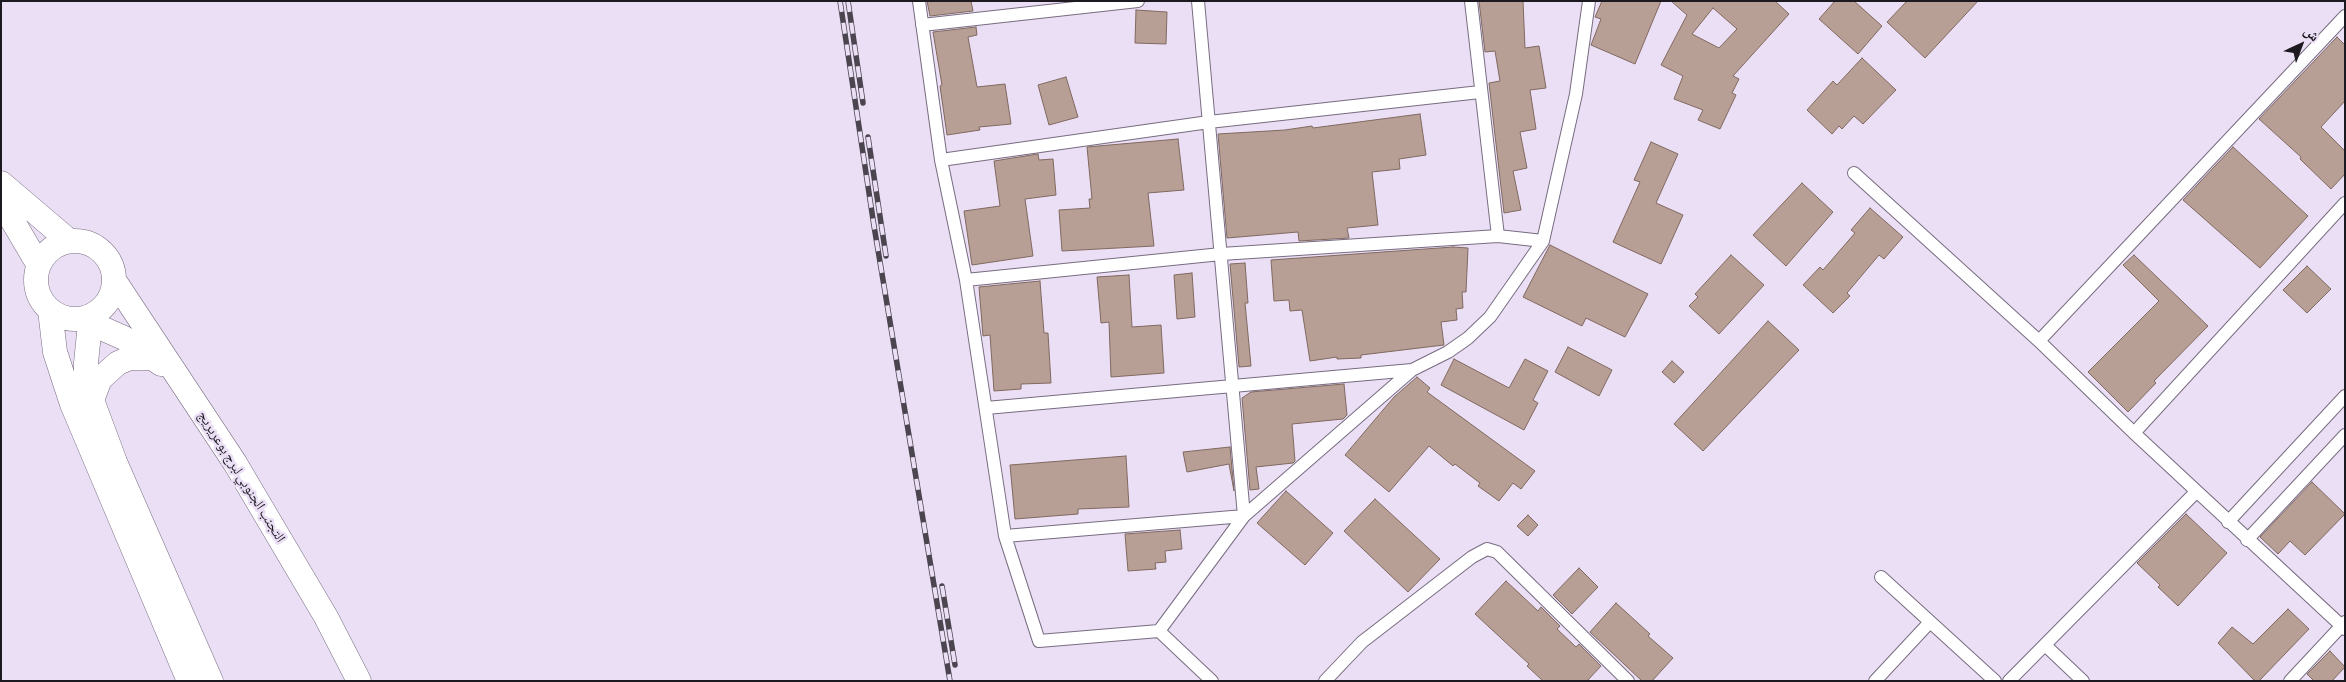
<!DOCTYPE html>
<meta charset="utf-8">
<style>
body{margin:0}
#map{position:relative;width:2346px;height:682px;overflow:hidden;background:#ebdff5;font-family:"Sofia Sans Condensed","Noto Naskh Arabic",sans-serif}
canvas{display:block}
.frame{position:absolute;inset:0;border:2px solid #1d1921;pointer-events:none}
.north{position:absolute;left:2276px;top:20px;width:50px;height:50px;-webkit-text-stroke:4px #ebdff5;paint-order:stroke;rotate:43deg;font-size:14px;font-weight:700;line-height:20px;text-align:center;color:#1d1921}
.north::after{content:'';display:block;margin:auto;width:18px;height:22px;background:#1d1921;clip-path:polygon(50% 0,100% 100%,50% 72%,0 100%)}
</style>
<div id="map">
<canvas width="2346" height="682"></canvas>
<div class="frame"></div>
<div class="north">ش</div>
</div>
<script>
const ctx = document.querySelector('canvas').getContext('2d');
ctx.lineJoin = 'round';
function paint(path, color) {
  ctx.fillStyle = color;
  ctx.fill(path, 'evenodd');
}
function shape(rows) {
  const path = new Path2D();
  for (const r of rows) {
    if (r.length === 3) {
      path.moveTo(r[0] + r[2], r[1]);
      path.arc(r[0], r[1], r[2], 0, 2 * Math.PI);
      continue;
    }
    path.moveTo(r[0], r[1]);
    for (let i = 2; i < r.length; i += 2) path.lineTo(r[i], r[i + 1]);
  }
  return path;
}
function trace(path, color, width, dash) {
  ctx.strokeStyle = color;
  ctx.lineWidth = width;
  ctx.lineCap = dash ? 'butt' : 'round';
  ctx.setLineDash(dash || []);
  ctx.stroke(path);
}
function label(font, color, halo, rows, align = 'center') {
  ctx.font = font + ' "Sofia Sans Condensed","Noto Naskh Arabic",sans-serif';
  ctx.lineWidth = 5;
  ctx.setLineDash([]);
  ctx.textBaseline = 'middle';
  ctx.strokeStyle = halo;
  ctx.fillStyle = color;
  for (const [text, x, y, turn = 0] of rows) {
    ctx.save();
    ctx.translate(x, y);
    ctx.rotate((+turn || 0) * Math.PI / 180);
    ctx.textAlign = isNaN(turn) ? turn : align;
    if (halo) ctx.strokeText(text, 0, 0);
    ctx.fillText(text, 0, 0);
    ctx.restore();
  }
}
const building = shape([
 [927,1,971,1,973,11,930,16,927,1],
 [1479,1,1523,1,1525,48,1539,46,1546,88,1530,90,1536,129,1520,132,1527,168,1513,171,1521,210,1504,213,1489,83,1500,81,1495,51,1485,52,1479,1],
 [1602,1,1661,1,1635,64,1591,45,1601,19,1595,17,1602,1],
 [1671,1,1775,1,1789,14,1733,76,1739,79,1732,93,1736,95,1720,129,1698,120,1703,110,1674,99,1683,76,1661,65,1687,15,1671,1],
 [1713,8,1737,29,1719,48,1692,34,1713,8],
 [1835,1,1854,1,1882,26,1858,54,1819,19,1835,1],
 [1907,1,1978,1,1925,58,1887,22,1907,1],
 [1136,10,1167,12,1166,44,1135,43,1136,10],
 [976,27,977,35,968,37,977,87,1005,84,1011,124,979,127,980,130,947,135,940,86,942,85,933,32,976,27],
 [2337,37,2345,45,2345,101,2321,127,2345,151,2345,174,2331,189,2300,159,2301,157,2259,119,2337,37],
 [1862,58,1896,90,1863,124,1854,116,1842,129,1839,126,1832,134,1807,110,1833,81,1837,85,1862,58],
 [1066,77,1078,117,1049,125,1038,85,1066,77],
 [1420,114,1426,155,1399,159,1400,169,1372,172,1378,225,1347,228,1349,238,1299,241,1298,232,1227,238,1218,134,1285,130,1312,126,1313,128,1420,114],
 [1178,139,1184,190,1148,193,1154,246,1062,251,1059,210,1090,208,1089,199,1092,199,1087,147,1178,139],
 [1651,142,1678,154,1656,203,1683,215,1661,264,1613,242,1640,182,1634,180,1651,142],
 [2233,147,2308,216,2260,268,2183,200,2233,147],
 [1038,154,1039,160,1053,159,1056,195,1025,199,1033,256,972,265,964,211,1000,206,994,161,1038,154],
 [1802,183,1833,212,1786,266,1753,235,1802,183],
 [1870,208,1903,237,1884,259,1879,255,1847,293,1850,296,1833,313,1803,285,1820,267,1823,270,1855,233,1851,230,1870,208],
 [1550,245,1648,294,1625,337,1586,318,1582,326,1523,297,1550,245],
 [1453,247,1468,248,1466,292,1462,292,1463,308,1456,309,1457,320,1441,322,1444,345,1361,355,1361,358,1337,359,1337,357,1310,361,1302,310,1290,311,1289,300,1274,301,1271,260,1453,247],
 [1731,255,1764,285,1719,334,1689,306,1698,297,1695,294,1731,255],
 [2134,255,2208,326,2154,381,2156,383,2128,412,2088,372,2159,301,2123,265,2134,255],
 [1245,263,1248,303,1245,303,1251,366,1239,367,1230,264,1245,263],
 [2307,266,2331,289,2307,313,2283,290,2307,266],
 [1192,273,1195,317,1177,319,1174,275,1192,273],
 [1129,275,1132,327,1161,325,1164,373,1111,377,1109,322,1101,323,1097,277,1129,275],
 [1040,281,1044,333,1048,333,1051,383,1021,384,1021,389,994,391,990,335,983,336,979,287,1040,281],
 [1768,321,1799,350,1703,451,1674,424,1768,321],
 [1568,347,1612,370,1599,396,1555,372,1568,347],
 [1454,359,1509,388,1525,359,1548,371,1533,400,1538,403,1524,430,1441,385,1454,359],
 [1672,361,1684,372,1674,383,1662,372,1672,361],
 [1417,377,1430,388,1427,392,1535,471,1521,489,1513,483,1499,501,1478,486,1480,483,1455,464,1453,466,1429,446,1389,492,1345,455,1394,397,1417,377],
 [1344,384,1347,415,1343,419,1292,424,1295,461,1293,463,1256,467,1259,489,1250,490,1242,398,1251,392,1344,384],
 [1230,447,1234,491,1229,464,1187,472,1183,452,1230,447],
 [1126,456,1129,507,1078,509,1078,514,1015,519,1010,465,1126,456],
 [2312,482,2345,514,2305,555,2290,541,2278,554,2260,537,2312,482],
 [1286,491,1333,533,1305,565,1257,523,1286,491],
 [1375,499,1440,559,1408,592,1344,531,1375,499],
 [2186,514,2227,553,2178,606,2158,587,2160,585,2137,563,2186,514],
 [1528,515,1538,525,1528,536,1517,526,1528,515],
 [1180,530,1182,549,1165,551,1166,562,1155,563,1156,569,1128,571,1125,534,1180,530],
 [1579,568,1598,587,1572,614,1553,595,1579,568],
 [1506,581,1538,611,1541,607,1560,626,1557,629,1576,647,1579,644,1601,666,1587,681,1543,681,1527,666,1529,664,1475,614,1506,581],
 [1616,603,1650,634,1648,636,1673,658,1652,681,1642,681,1590,632,1616,603],
 [2288,609,2309,629,2259,681,2255,681,2218,643,2232,627,2253,644,2288,609],
 [2330,651,2345,667,2332,681,2314,681,2307,674,2330,651]
]);
paint(building, '#b89f96');
trace(building, '#806860', 1);
const street = shape([
 [919,1,941,160,966,280,1005,536,1039,641,1159,631,1244,516,1412,370,1448,352,1468,338,1490,317,1543,241,1576,94,1589,1],
 [1471,1,1498,236],
 [922,25,1138,1],
 [941,160,1209,122,1480,92],
 [1854,173,2039,341,2134,433,2345,629],
 [966,280,1221,254,1498,236,1543,241],
 [2039,341,2345,16],
 [986,408,1412,370],
 [2134,433,2345,203],
 [2228,522,2345,396],
 [1005,536,1244,516,1198,1],
 [2247,540,2345,435],
 [1881,577,1995,681],
 [1159,631,1212,681],
 [2045,645,2083,681],
 [1325,681,1362,642,1472,557,1487,549,1497,552,1628,681],
 [1875,681,1930,622],
 [2009,681,2196,492],
 [2290,681,2345,622]
]);
const highway = shape([
 [1,183,68,240],
 [1,201,38,264],
 [75,280,39],
 [114,280,235,463,326,617,359,681],
 [50,310,55,352,72,404,189,681],
 [95,314,89,333,86,363,86,374,92,400,115,462,211,681],
 [81,319,124,338,161,364],
 [92,400,100,379,118,363,130,358,154,358]
]);
trace(street, '#776c80', 14);
trace(highway, '#776c80', 25);
trace(street, '#fff', 12);
trace(highway, '#fff', 24);
const rail = shape([
 [840,1,874,226,950,681],
 [848,1,863,103],
 [868,137,886,256],
 [942,586,955,665]
]);
trace(rail, '#4b4550', 5.5);
trace(rail, '#ebdff5', 4, [11]);
label('14px', '#1d1921', '#ebdff5', [
 ["التجنب الجنوبي لبرج بوعريريج",241,477,58]
]);
</script>
